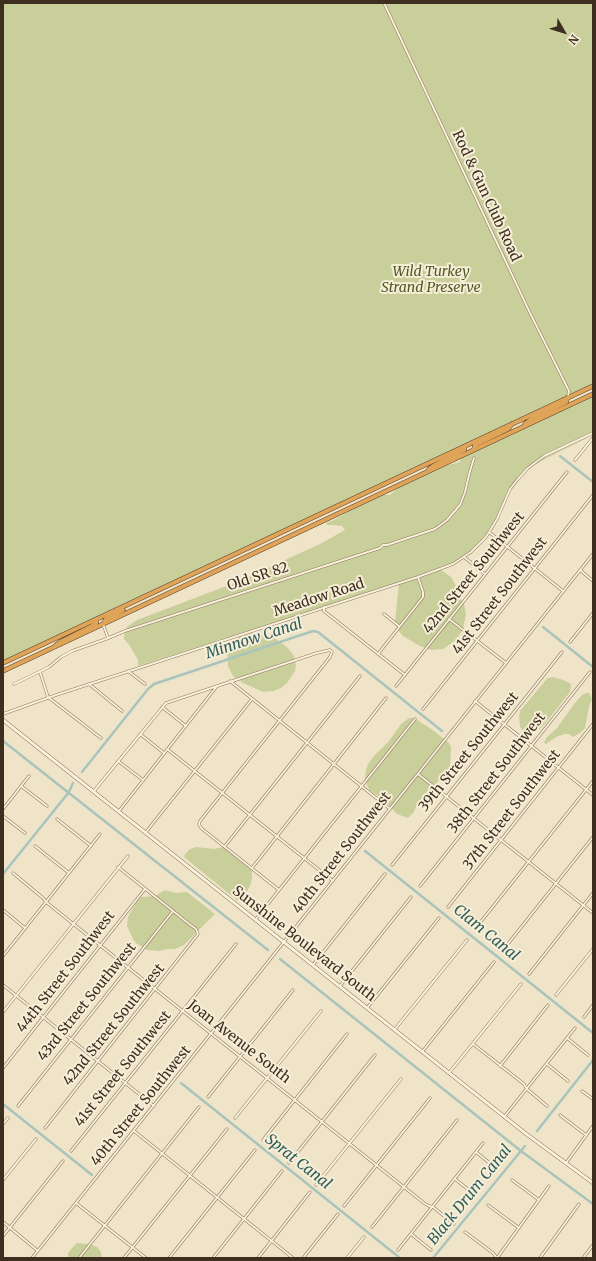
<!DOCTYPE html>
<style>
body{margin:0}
#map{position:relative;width:596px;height:1261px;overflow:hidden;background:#f0e4c8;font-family:Merriweather,serif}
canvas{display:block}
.frame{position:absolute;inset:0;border:4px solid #3d2e20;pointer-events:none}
.north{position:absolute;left:544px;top:12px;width:40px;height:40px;-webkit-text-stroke:3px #f7eed8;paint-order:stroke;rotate:129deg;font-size:11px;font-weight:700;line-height:16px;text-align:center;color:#3d2e20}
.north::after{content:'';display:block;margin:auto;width:14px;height:18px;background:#3d2e20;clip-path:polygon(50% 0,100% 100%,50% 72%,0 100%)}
</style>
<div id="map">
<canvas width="596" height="1261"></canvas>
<div class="frame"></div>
<div class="north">N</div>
</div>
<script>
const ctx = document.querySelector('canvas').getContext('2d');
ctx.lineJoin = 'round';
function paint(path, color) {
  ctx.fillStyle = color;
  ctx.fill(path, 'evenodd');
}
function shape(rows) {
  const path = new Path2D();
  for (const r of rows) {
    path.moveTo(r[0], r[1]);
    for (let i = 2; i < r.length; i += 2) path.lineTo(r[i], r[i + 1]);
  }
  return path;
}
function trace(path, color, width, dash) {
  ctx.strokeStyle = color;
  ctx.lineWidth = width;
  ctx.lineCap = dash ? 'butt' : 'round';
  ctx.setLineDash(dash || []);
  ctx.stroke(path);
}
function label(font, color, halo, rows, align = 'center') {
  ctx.font = font + ' Merriweather,serif';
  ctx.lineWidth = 4;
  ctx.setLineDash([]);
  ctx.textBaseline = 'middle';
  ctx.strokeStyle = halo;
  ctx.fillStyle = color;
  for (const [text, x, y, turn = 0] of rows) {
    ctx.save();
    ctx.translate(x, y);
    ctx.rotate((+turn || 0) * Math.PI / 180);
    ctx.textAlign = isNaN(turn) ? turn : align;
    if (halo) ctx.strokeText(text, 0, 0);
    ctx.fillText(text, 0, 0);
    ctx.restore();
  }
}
paint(shape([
 [3,3,593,3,593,384,3,662],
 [593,395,593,435,543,460,526,470,512,487,501,509,493,529,481,544,472,553,441,570,451,577,456,586,458,594,464,604,466,614,463,629,456,640,443,649,431,650,420,646,403,636,398,630,395,622,399,583,138,666,138,660,130,646,124,639,124,637,125,630,128,626,137,620,237,582,320,544,345,530,342,526,333,525,327,525,326,523,328,522,334,520,353,509,381,495,390,495,399,487,448,465,460,462,461,457],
 [246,633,268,635,276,639,288,648,294,656,296,665,295,671,287,683,281,688,273,691,263,692,243,683,233,676,228,666,227,647,233,640],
 [553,677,563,680,570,683,571,686,570,692,544,725,540,729,531,732,523,731,520,727,519,717,520,711,545,681,548,678],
 [587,693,589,693,592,699,589,707,585,728,580,733,573,737,569,734,565,734,556,737,546,744,544,743,546,738,557,728,574,704,582,695],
 [409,718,412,718,416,719,434,731,448,742,451,746,451,749,450,766,446,773,434,786,430,788,417,804,414,812,408,818,397,814,383,799,375,794,369,790,365,778,366,770,368,764,374,756,389,741,401,724],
 [196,847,214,849,223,847,252,868,252,878,250,886,242,899,238,901,184,857,185,854,190,849],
 [165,890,176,893,187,892,215,914,184,945,175,949,168,949,159,951,147,950,136,943,133,939,127,926,128,917,137,901,141,897,155,896],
 [77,1243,90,1244,97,1247,101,1252,102,1258,68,1258,68,1253,72,1248]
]), '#c9cf9b');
trace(shape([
 [560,456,593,482],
 [543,627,593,667],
 [3,741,268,950],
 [82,772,148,689,154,684,313,631,318,632,442,731],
 [365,851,593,1033],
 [3,874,69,792,73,783],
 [280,959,521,1151,593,1204],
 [181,1083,400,1258],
 [3,1104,92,1175],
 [537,1131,593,1060],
 [433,1258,525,1146]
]), '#a9c4bc', 2.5);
const street = shape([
 [384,3,530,313,569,391,568,396],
 [575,460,593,438],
 [489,532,563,591],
 [464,557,485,574],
 [580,570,593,581],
 [324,607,324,611,405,675],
 [384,614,399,626],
 [449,619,506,663],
 [103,624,108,638],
 [570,642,593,613],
 [378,654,423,597,423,592,418,577],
 [128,671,145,684],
 [40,672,48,697,101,738],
 [230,681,390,809],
 [14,684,49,667,61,657,72,651,106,639,125,631,380,548,383,545,387,545,435,529,447,520,460,505,465,492,470,471,474,458],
 [89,684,122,711],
 [396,686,567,472],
 [475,701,593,795],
 [162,707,186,726],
 [423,709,593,495],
 [3,714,56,695,418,577,453,564,471,552,486,537,497,519,510,489,518,479,528,468,544,456,593,433],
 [140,734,164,753],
 [167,749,333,881],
 [118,761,143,780],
 [418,774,593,913],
 [21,786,47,806],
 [94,791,166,703,317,653,330,650,332,652,330,657,200,821,199,824,201,828,279,890],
 [3,809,29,776],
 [119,811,217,686],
 [3,816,25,833],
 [57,819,91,846],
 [146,832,252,699],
 [35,846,69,873],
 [225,846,360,676],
 [392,865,562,652],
 [252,868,386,698],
 [13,873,43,898,46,902,101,946,424,1203,429,1206,433,1207,454,1224],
 [420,886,590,672],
 [448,907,593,724],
 [3,910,25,928],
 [256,919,415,719],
 [475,929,593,781],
 [503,950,593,837],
 [3,956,100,834],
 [313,965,385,874],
 [529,974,593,893],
 [3,985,154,1106],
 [340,986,411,897],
 [556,995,593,949],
 [367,1008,439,918],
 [3,1012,128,856],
 [584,1017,593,1005],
 [395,1029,467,940],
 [567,1038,588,1055],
 [473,1044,524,1084,527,1089,547,1106],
 [422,1052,494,962],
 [547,1064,568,1081],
 [500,1066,548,1005],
 [3,1068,145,889],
 [449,1073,521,984],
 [582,1091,593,1099],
 [208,1097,293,990],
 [18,1106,173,911],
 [560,1115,586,1135],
 [504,1117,575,1028],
 [235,1118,321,1011],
 [3,1124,8,1118],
 [45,1128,198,934,196,929,188,923,118,867],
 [134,1131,293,1258],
 [263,1140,347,1034],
 [71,1151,236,944],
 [476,1152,497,1169],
 [289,1163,375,1055],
 [566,1163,593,1126],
 [455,1179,474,1194],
 [3,1180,36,1139],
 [512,1180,539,1200],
 [316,1185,401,1079],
 [76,1203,146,1258],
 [488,1205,519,1228],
 [344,1206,430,1098],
 [3,1222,38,1251],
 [372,1227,457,1120],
 [465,1232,493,1253,497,1258],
 [411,1234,431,1250],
 [3,1236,63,1161],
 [398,1250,483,1143],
 [32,1258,593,554],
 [79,1258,199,1107],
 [124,1258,227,1129],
 [169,1258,255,1150],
 [213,1258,282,1171],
 [258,1258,310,1192],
 [303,1258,338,1214],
 [347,1258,364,1237],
 [497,1258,549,1186],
 [540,1258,579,1204],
 [583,1258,593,1245]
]);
const secondary = shape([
 [3,720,525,1133,593,1183]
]);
const highway = shape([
 [525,424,530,420,566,402,568,397],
 [474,449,475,445,477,444,508,429,512,424],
 [429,469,433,466,462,451,464,450,465,446],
 [103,624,106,619,123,610],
 [56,645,60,642,92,626,96,623,97,619],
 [3,663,593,386],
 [3,671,593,394]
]);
trace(street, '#8d765c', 3);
trace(secondary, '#6f573f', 4);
trace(highway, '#5b4430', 5);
trace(street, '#faf1dc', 2);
trace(secondary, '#faf1dc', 3);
trace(highway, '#e0a458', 4);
label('14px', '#3d2e20', '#f7eed8', [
 ["Rod & Gun Club Road",486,196,65],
 ["42nd Street Southwest",474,573,-51],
 ["Old SR 82",258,577,-18],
 ["41st Street Southwest",500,596,-52],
 ["Meadow Road",319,598,-18],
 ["39th Street Southwest",469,752,-51],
 ["38th Street Southwest",497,773,-52],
 ["37th Street Southwest",512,810,-52],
 ["40th Street Southwest",342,853,-52],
 ["Sunshine Boulevard South",304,944,38],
 ["44th Street Southwest",66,972,-52],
 ["43rd Street Southwest",87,1002,-51],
 ["42nd Street Southwest",114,1025,-51],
 ["Joan Avenue South",239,1042,38],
 ["41st Street Southwest",123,1069,-51],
 ["40th Street Southwest",141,1106,-51]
]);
label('italic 14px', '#4d5a26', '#f7eed8', [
 ["Wild Turkey",431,272],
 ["Strand Preserve",431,288]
]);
label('italic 15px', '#2f5d5a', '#f7eed8', [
 ["Minnow Canal",254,639,-18],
 ["Clam Canal",486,933,39],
 ["Sprat Canal",298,1162,38],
 ["Black Drum Canal",470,1195,-51]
]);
</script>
